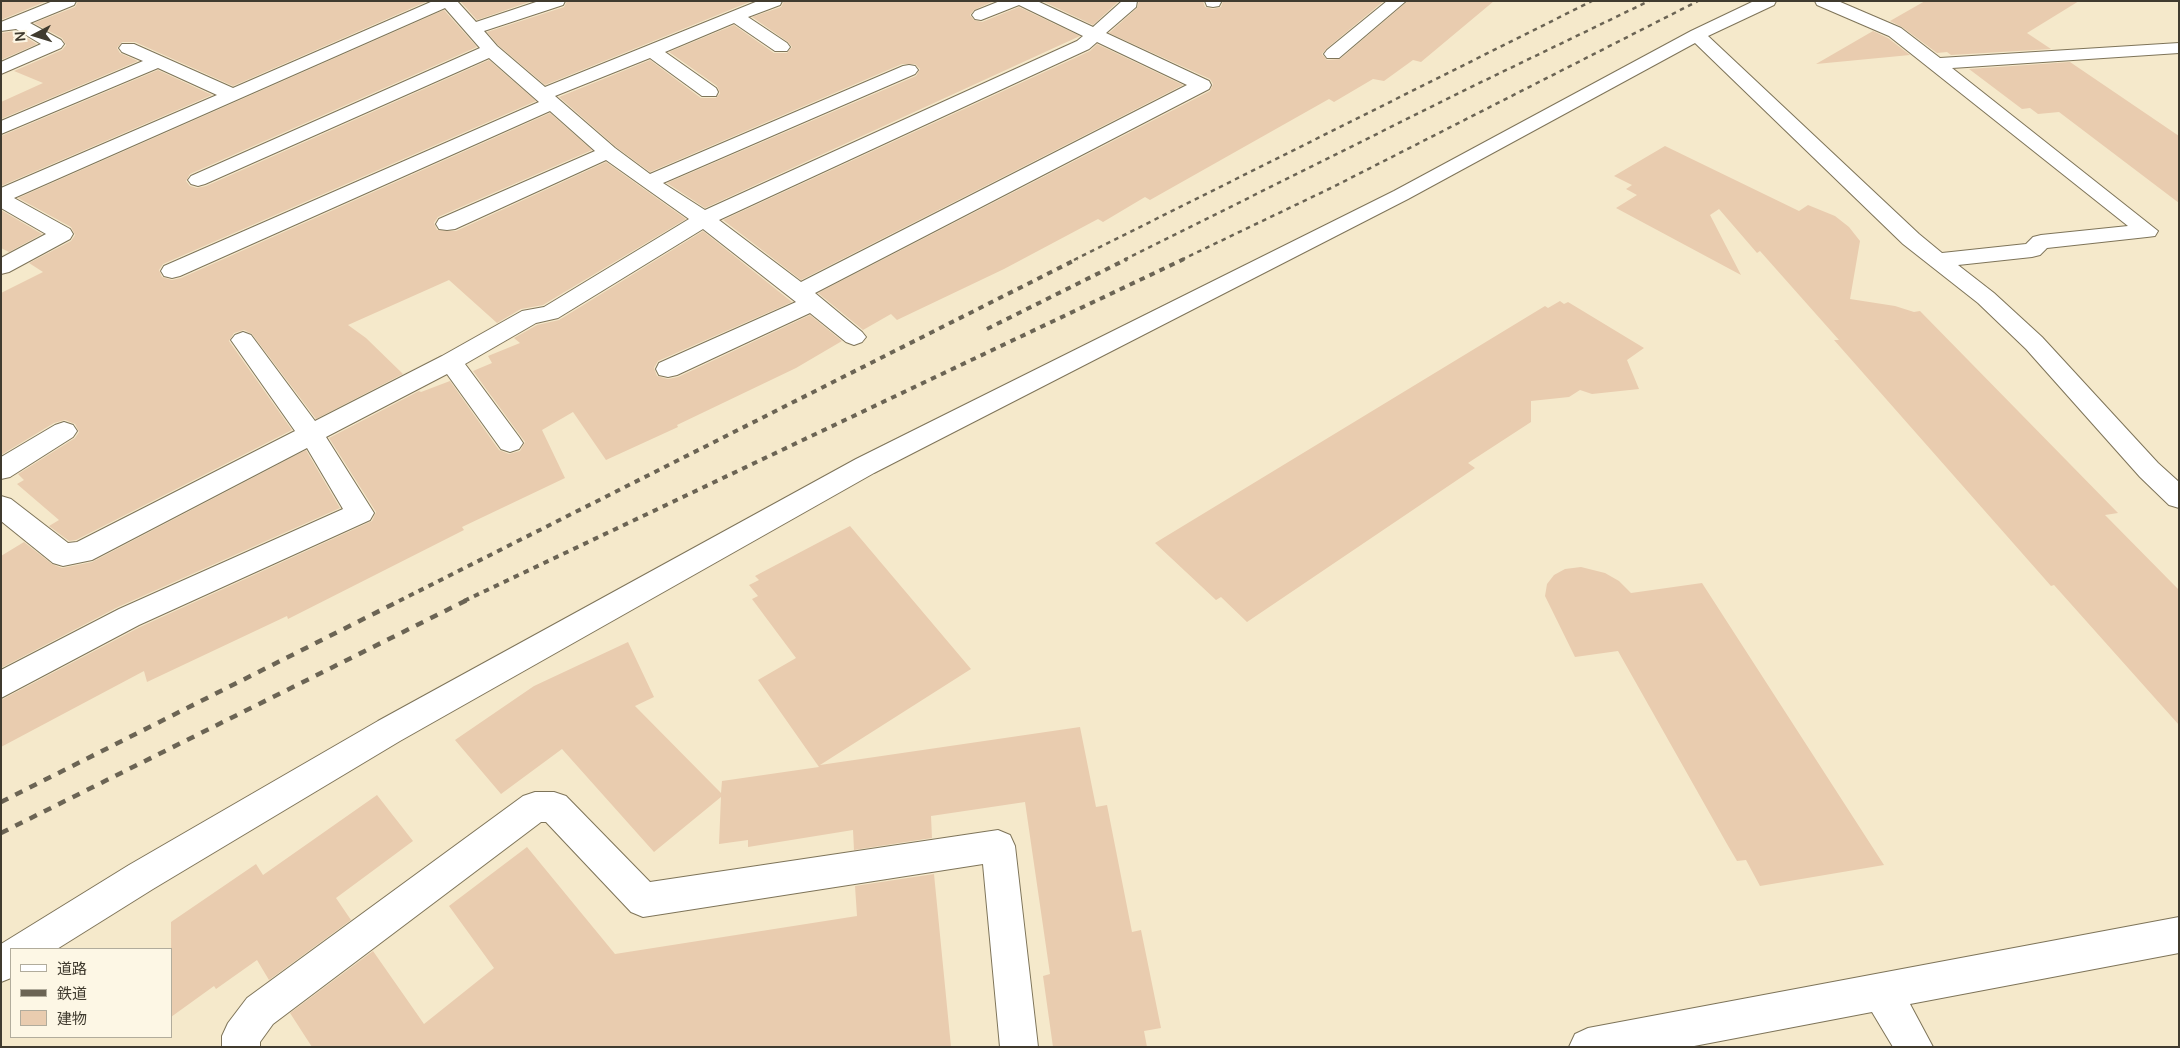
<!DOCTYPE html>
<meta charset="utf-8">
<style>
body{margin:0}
#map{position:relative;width:2180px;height:1048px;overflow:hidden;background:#f5e9cb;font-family:Manrope,"Noto Sans JP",sans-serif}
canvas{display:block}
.frame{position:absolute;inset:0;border:2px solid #403b2f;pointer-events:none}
.legend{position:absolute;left:10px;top:948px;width:162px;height:90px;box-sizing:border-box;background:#fdf7e5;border:1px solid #b1ac9c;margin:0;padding:6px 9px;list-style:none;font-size:15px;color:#403b2f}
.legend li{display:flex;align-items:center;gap:10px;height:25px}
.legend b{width:25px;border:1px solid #b1ac9c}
.north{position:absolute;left:10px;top:10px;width:50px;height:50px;-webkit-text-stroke:4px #fdf7e5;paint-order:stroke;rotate:265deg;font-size:14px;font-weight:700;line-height:20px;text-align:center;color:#403b2f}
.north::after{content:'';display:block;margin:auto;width:18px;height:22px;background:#403b2f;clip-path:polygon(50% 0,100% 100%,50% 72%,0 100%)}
</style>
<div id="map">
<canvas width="2180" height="1048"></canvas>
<div class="frame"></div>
<ul class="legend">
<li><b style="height:6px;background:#fff"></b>道路</li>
<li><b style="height:6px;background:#6b6454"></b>鉄道</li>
<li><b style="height:14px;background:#e9ccaf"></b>建物</li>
</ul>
<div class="north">N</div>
</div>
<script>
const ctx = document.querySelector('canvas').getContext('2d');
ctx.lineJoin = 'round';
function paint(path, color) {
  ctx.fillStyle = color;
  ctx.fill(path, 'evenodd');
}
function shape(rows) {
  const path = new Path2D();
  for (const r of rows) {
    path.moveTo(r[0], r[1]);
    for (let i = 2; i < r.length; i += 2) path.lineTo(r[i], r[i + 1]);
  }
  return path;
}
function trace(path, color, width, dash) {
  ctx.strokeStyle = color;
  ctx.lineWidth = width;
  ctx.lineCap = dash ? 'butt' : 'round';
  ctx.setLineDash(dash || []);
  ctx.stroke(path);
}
paint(shape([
 [1,1,47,1,1,20],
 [78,1,428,1,233,86,135,42,122,42,117,48,120,53,138,61,1,119,1,102,43,83,14,71,62,50,66,45,62,38,34,23,75,7],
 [460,1,532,1,477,20],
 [567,1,752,1,545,85,498,45,487,32,564,7],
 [784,1,994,1,974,10,970,15,974,20,982,22,1019,7,1080,36,705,208,667,183,916,76,920,69,915,64,902,64,650,172,616,147,559,97,650,60,701,98,716,98,720,93,717,86,669,52,734,25,774,53,787,53,792,47,788,42,752,17,781,7],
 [1042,1,1119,1,1093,25],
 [1139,1,1203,1,1205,7,1213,9,1221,7,1223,1,1384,1,1326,49,1322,54,1327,60,1340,59,1408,1,1494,1,1421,62,1413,60,1384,81,1373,79,1334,102,1329,99,1150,200,1145,197,1103,222,1098,219,1004,269,897,320,891,314,863,330,818,293,1210,91,1213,84,1210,79,1109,33,1137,8],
 [1925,1,2079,1,2027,33,2051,49,1951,55,1947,52,1937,53,1902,27,1890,21],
 [444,10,477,47,190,174,186,181,190,186,197,188,206,186,489,60,536,101,163,264,159,270,162,277,172,280,181,278,550,113,592,150,438,217,434,223,437,230,456,231,606,162,686,219,543,305,521,309,497,323,449,280,348,325,366,338,403,374,316,419,252,334,244,330,234,333,229,341,292,430,76,540,69,541,49,526,59,520,17,484,24,480,18,474,75,438,79,432,75,424,65,420,54,423,1,455,1,293,43,272,29,263,71,241,75,235,71,227,18,198],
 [16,31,37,44,1,60,1,33],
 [1873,31,1888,38,1910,55,1816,64],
 [1097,44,1183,85,801,280,723,220,1090,51],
 [2070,62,2179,136,2179,203,2059,112,2038,114,2030,108,2022,109,1969,69],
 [158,70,212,95,1,186,1,136],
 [1665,146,1799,211,1808,205,1835,216,1849,227,1860,241,1850,299,1895,306,1914,312,1920,311,2118,513,2105,515,2179,590,2179,725,2054,585,2051,586,1834,340,1839,340,1760,251,1757,253,1719,209,1710,215,1741,275,1616,208,1637,195,1626,189,1632,185,1614,176],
 [1,210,42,234,9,252,1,248],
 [703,231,792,302,658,361,654,368,657,376,668,379,678,377,810,315,842,341,796,368,677,425,678,427,606,460,573,412,542,430,565,478,462,527,464,530,288,619,287,616,147,682,144,671,1,747,1,700,140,627,372,521,376,512,329,438,419,391,421,392,450,381,499,450,509,454,520,451,525,442,473,371,492,363,488,356,520,343,514,338,537,325,559,320],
 [1560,301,1564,304,1568,302,1644,348,1627,360,1639,389,1592,394,1580,390,1569,397,1531,401,1531,422,1468,463,1475,468,1247,622,1221,597,1216,600,1155,543,1545,306,1548,308],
 [306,450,340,508,118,607,1,668,1,556,24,542,52,564,62,568,92,562],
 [850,526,971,669,820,765,1080,727,1096,807,1107,805,1132,932,1141,930,1161,1028,1144,1031,1147,1047,1053,1047,1043,976,1050,974,1025,802,931,816,932,838,854,850,853,830,748,847,748,840,719,844,721,797,654,852,562,749,501,794,455,740,534,686,628,642,654,697,635,706,721,793,722,781,819,767,758,680,796,658,752,599,758,596,749,585,759,580,755,576],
 [1581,567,1605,573,1619,581,1631,593,1702,583,1884,865,1760,886,1746,860,1737,861,1727,844,1618,651,1575,657,1545,596,1547,584,1554,575,1565,569],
 [377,795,413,841,336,898,351,920,269,980,257,960,216,989,214,986,171,1017,171,922,256,864,263,875],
 [527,847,615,954,857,916,855,886,934,874,951,1047,312,1047,290,1013,373,951,424,1024,494,968,449,906]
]), '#e9ccaf');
const minor = shape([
 [53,1,76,1,74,5,30,23,61,40,64,44,61,48,1,74,1,62,41,44,16,29,1,31,1,22,53,1],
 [433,1,457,1,476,22,539,1,565,1,563,5,484,31,497,46,545,87,758,1,782,1,780,5,748,17,787,43,790,47,787,51,775,51,734,23,665,52,716,88,718,92,716,96,702,96,650,58,555,96,615,148,650,174,903,66,909,65,915,66,918,70,915,74,663,183,705,210,1077,41,1083,36,1019,5,981,20,975,19,972,15,975,11,1000,1,1037,1,1093,27,1122,1,1137,1,1136,7,1106,33,1209,81,1211,85,1209,89,815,293,862,332,866,337,862,342,854,345,846,342,810,313,677,375,668,377,659,375,656,369,659,363,796,302,703,229,558,318,536,323,465,364,519,437,523,443,519,449,510,452,501,449,447,374,326,437,374,513,370,520,139,625,1,698,1,670,119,609,343,509,307,448,92,560,63,566,53,563,1,521,1,496,11,499,68,543,77,542,295,431,231,340,235,335,243,332,251,335,315,421,442,356,522,311,544,307,689,219,606,160,455,229,447,230,439,229,436,224,439,219,595,151,550,111,180,276,172,278,164,276,161,271,164,266,539,102,489,58,205,184,198,186,191,184,188,180,191,176,480,48,445,8,14,198,70,229,73,234,70,239,9,272,1,274,1,258,46,234,1,208,1,188,217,95,158,68,1,134,1,121,143,61,122,52,119,48,122,44,134,44,233,88,433,1],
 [1097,42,1187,85,801,282,719,220,1089,49,1097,42],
 [1205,1,1221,1,1221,2,1219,6,1213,7,1207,6,1205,1],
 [1387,1,1406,1,1339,58,1327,58,1324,54,1327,50,1387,1],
 [1754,1,1776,1,1774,5,1708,36,1919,234,1942,253,2026,244,2033,237,2041,235,2128,226,1889,36,1817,5,1815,1,1838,1,1901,28,1940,58,2179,43,2179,53,1952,68,2158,231,2155,236,2147,237,2047,248,2040,255,2032,257,1958,265,1994,293,2042,337,2158,463,2179,482,2179,508,2169,505,2140,477,2026,349,1978,303,1903,244,1695,43,1408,199,874,473,400,741,153,889,57,949,11,949,11,978,1,982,1,944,129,865,378,721,856,459,1394,191,1691,31,1754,1],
 [64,422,73,425,77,431,73,437,10,477,1,479,1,457,55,425,64,422],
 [535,792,554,792,566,796,650,882,998,830,1010,835,1015,846,1038,1047,1000,1047,983,864,643,917,631,912,546,822,541,822,273,1024,260,1042,260,1047,222,1047,222,1036,228,1023,247,998,523,796,535,792],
 [2179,917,2179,953,1910,1004,1933,1047,1893,1047,1872,1012,1689,1047,1569,1047,1575,1034,1588,1028,2179,917]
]);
trace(minor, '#7e7459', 2);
paint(minor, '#fff');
trace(shape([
 [1074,260,1592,1],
 [1124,260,1469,88,1649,1],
 [1181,260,1331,188,1698,1]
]), '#6b6454', 2.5, [4.5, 4.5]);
trace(shape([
 [987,329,1127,259],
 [399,601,1077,259],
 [464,601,1184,259]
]), '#6b6454', 4, [5.5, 5.5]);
trace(shape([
 [1,802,401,600],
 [1,833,467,600]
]), '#6b6454', 4.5, [8, 8]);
</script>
